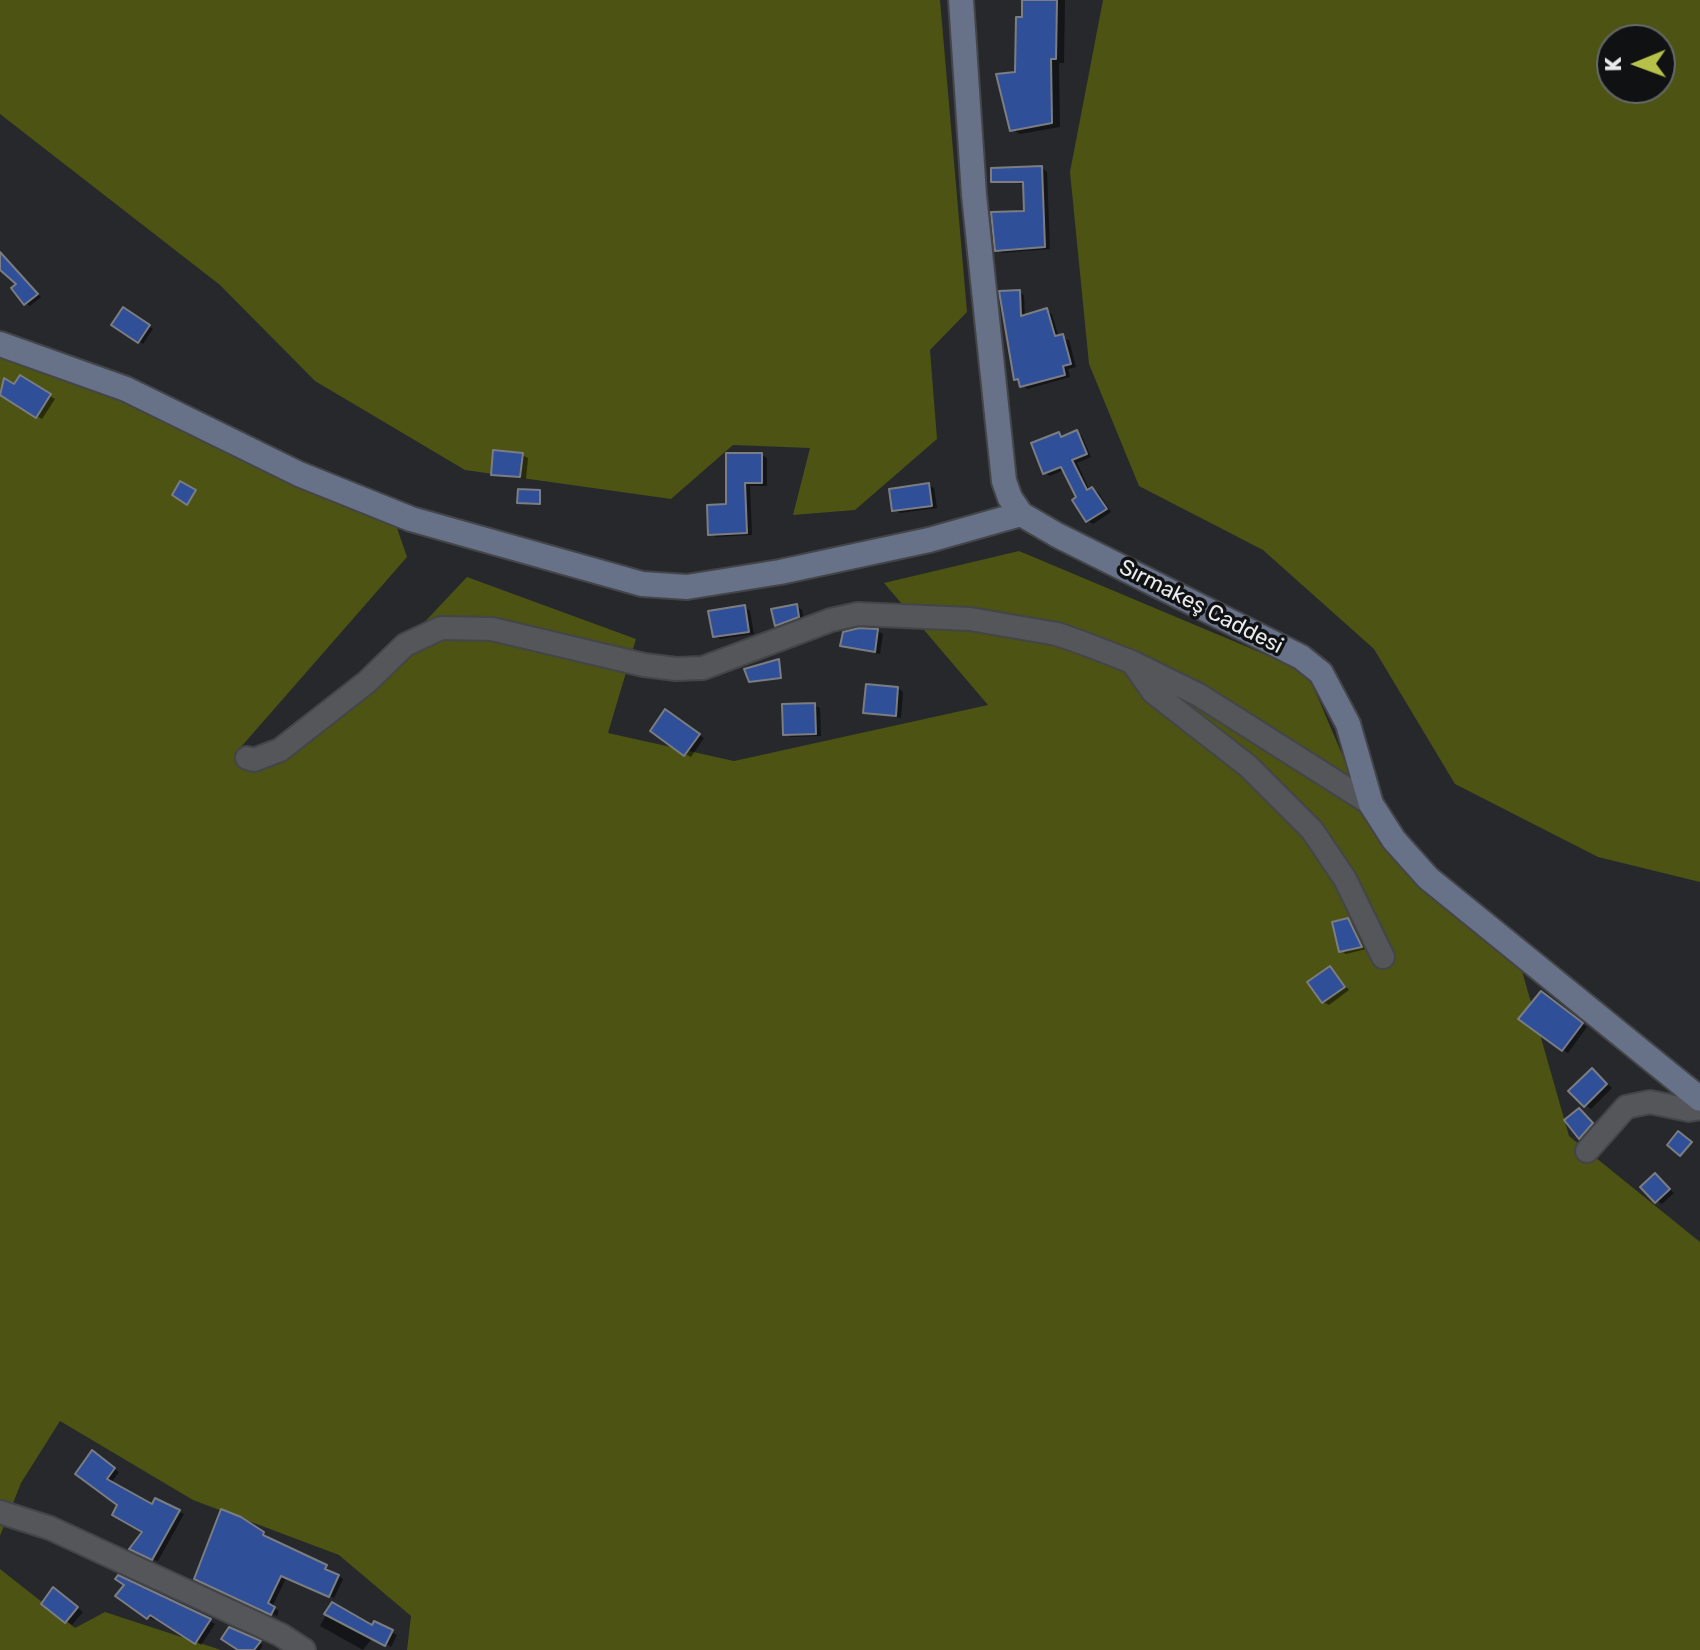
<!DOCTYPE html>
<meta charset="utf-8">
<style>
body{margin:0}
#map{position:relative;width:1700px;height:1650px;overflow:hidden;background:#27282c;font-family:Rubik,sans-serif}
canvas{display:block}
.north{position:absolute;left:1596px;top:24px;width:80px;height:80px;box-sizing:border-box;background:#101113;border:2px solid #66686a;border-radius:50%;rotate:269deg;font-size:22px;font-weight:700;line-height:32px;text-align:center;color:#e8eaec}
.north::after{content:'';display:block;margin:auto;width:28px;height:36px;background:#b6c149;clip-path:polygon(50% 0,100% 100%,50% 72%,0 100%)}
</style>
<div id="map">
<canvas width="1700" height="1650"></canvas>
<div class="north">K</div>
</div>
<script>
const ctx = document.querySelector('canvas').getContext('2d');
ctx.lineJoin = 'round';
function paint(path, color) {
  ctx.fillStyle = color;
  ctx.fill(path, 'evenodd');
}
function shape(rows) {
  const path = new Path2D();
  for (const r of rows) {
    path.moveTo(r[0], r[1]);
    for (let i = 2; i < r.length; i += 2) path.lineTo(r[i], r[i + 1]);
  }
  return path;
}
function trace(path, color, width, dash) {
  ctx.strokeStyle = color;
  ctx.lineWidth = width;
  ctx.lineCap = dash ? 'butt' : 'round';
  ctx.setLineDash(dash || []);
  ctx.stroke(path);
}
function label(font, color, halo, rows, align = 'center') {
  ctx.font = font + ' Rubik,sans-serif';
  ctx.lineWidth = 7;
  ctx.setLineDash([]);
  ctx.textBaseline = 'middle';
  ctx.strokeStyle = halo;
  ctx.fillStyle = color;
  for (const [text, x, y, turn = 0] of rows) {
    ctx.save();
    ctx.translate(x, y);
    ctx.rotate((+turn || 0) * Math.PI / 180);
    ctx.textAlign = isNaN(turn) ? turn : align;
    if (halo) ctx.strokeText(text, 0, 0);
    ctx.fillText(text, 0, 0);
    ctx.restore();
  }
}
paint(shape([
 [0,0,940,0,967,312,930,350,937,439,855,510,793,515,810,448,733,445,671,499,465,470,315,381,220,285,0,114],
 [1103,0,1700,0,1700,882,1598,857,1455,784,1374,649,1263,550,1139,486,1089,364,1070,172],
 [1612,40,1660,40,1660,88,1612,88],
 [0,353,139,403,396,525,407,557,234,755,320,733,467,577,636,639,608,733,734,761,988,705,884,583,1019,551,1307,672,1379,841,1520,964,1569,1136,1700,1242,1700,1650,407,1650,411,1616,339,1555,193,1500,60,1421,21,1483,0,1536],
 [0,1569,75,1628,105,1612,221,1650,0,1650]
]), '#4d5312');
paint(shape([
 [1024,0,1065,0,1064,63,1059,63,1060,127,1020,134,1011,129],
 [1042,168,1047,172,1050,249,1002,253,997,249,1026,213,1025,184,993,181],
 [0,254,41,297,30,306,25,303,20,284,0,267],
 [1019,292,1024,295,1025,317,1047,311,1052,314,1059,338,1069,340,1076,367,1068,369,1070,377,1027,389,1016,378],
 [124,310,153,329,143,344,114,325],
 [20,378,55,399,42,419,0,393,5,380,15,386],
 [1077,433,1082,436,1091,457,1077,463,1090,491,1098,492,1111,512,1093,524,1088,521,1064,470,1050,476,1044,472,1059,434,1064,437],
 [522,455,528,458,526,479,493,474],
 [762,455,767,458,767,486,750,486,752,535,716,537,710,533],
 [929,485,934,488,937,508,900,513,894,510],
 [797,606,802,610,804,620,782,628,776,625],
 [745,607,750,611,754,634,720,639,715,636],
 [878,631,883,634,880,654,843,645,845,634],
 [898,688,903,692,901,718,865,712],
 [814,705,820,708,821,736,791,737,785,734],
 [671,715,704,738,691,757,685,754],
 [1348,920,1354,924,1366,949,1346,954,1341,951],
 [1330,969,1349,990,1329,1005,1323,1002],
 [1547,997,1587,1027,1568,1053,1563,1050],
 [1592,1070,1612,1088,1591,1109,1585,1105],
 [1579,1110,1597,1128,1587,1139,1582,1136],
 [1655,1176,1674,1193,1662,1204,1657,1201],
 [98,1456,119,1472,111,1483,153,1507,156,1500,184,1514,158,1561,137,1552,144,1531,120,1504,77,1473],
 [247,1523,268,1536,267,1539,326,1567,343,1579,334,1598,286,1578,272,1607,279,1611,277,1616,201,1581],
 [59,1593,83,1612,72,1625,43,1603],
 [118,1596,210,1621,215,1624,201,1645,156,1617,154,1620,148,1617],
 [332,1605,373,1628,375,1623,397,1635,391,1647,374,1636,363,1650,320,1626],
 [230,1629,263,1645,260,1650,242,1650]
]), '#0007');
const building = shape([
 [1022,0,1057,0,1056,59,1051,59,1052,123,1010,131,996,74,1015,72,1016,17,1022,17,1022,0],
 [1042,166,1045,247,995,251,991,212,1024,211,1023,182,991,182,991,168,1042,166],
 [0,252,38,294,24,305,11,288,16,284,0,270,0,252],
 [1020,290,1021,316,1047,308,1055,336,1063,334,1071,364,1063,366,1065,375,1020,387,1018,379,1014,380,999,291,1020,290],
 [123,307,150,325,138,343,111,325,123,307],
 [20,375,51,394,36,418,0,395,4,378,14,384,20,375],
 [1077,430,1087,454,1072,460,1087,490,1092,487,1107,509,1086,522,1072,500,1076,497,1061,467,1043,474,1031,443,1059,432,1061,437,1077,430],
 [493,450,523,453,520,477,491,475,493,450],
 [726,453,762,453,762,483,745,483,747,533,708,535,707,505,726,504,726,453],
 [180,481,196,490,187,505,172,495,180,481],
 [929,483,932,506,892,511,889,489,929,483],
 [518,489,540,490,540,504,517,503,518,489],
 [797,604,799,617,775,626,771,609,797,604],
 [745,605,749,632,713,637,708,611,745,605],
 [859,628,878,629,875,652,840,646,843,632,859,628],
 [779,659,781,678,749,682,744,669,779,659],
 [866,684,898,687,896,716,863,713,866,684],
 [815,703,816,734,783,735,782,704,815,703],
 [665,709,700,734,684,756,650,731,665,709],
 [1348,918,1362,947,1339,952,1332,922,1348,918],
 [1330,966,1345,987,1322,1003,1307,982,1330,966],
 [1541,991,1583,1023,1562,1051,1518,1019,1541,991],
 [1592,1068,1607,1084,1584,1107,1568,1091,1592,1068],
 [1579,1108,1593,1123,1579,1139,1564,1120,1579,1108],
 [1678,1131,1692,1142,1680,1156,1667,1145,1678,1131],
 [1655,1173,1670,1189,1655,1203,1640,1187,1655,1173],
 [92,1450,115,1468,107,1479,152,1504,155,1498,180,1510,152,1560,129,1549,142,1532,112,1515,117,1505,75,1474,92,1450],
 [221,1509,241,1517,264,1532,263,1535,327,1565,325,1569,339,1575,329,1597,281,1576,268,1603,275,1607,271,1615,194,1579,221,1509],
 [118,1575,211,1619,195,1644,150,1615,147,1619,115,1596,124,1585,115,1579,118,1575],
 [53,1587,78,1607,65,1623,41,1604,53,1587],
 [332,1602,372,1625,374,1621,393,1630,385,1646,324,1614,332,1602],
 [229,1627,261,1641,254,1650,238,1650,221,1639,229,1627]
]);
paint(building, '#2f4f99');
trace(building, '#7b7d82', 2);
const street = shape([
 [1132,662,1153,692,1248,766,1312,830,1345,879,1383,957],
 [247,758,254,760,280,750,367,682,405,645,441,628,492,629,644,665,676,669,703,668,831,620,858,614,970,619,1057,634,1083,643,1132,662,1199,695,1371,804],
 [1587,1151,1626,1107,1650,1102,1689,1110,1700,1108],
 [0,1512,50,1528,281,1635,304,1650]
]);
const secondary = shape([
 [961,0,974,195,1004,481,1010,498,1021,514,1057,535,1301,657,1321,673,1348,724,1371,804,1394,840,1428,878,1700,1099],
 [0,344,126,389,299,474,411,519,642,584,687,587,780,572,929,540,1021,514]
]);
trace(street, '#444548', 26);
trace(secondary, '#444548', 28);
trace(street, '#54565a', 22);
trace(secondary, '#677288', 24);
label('22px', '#e8eaec', '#101113', [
 ["Sırmakeş Caddesi",1201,607,27]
]);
</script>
